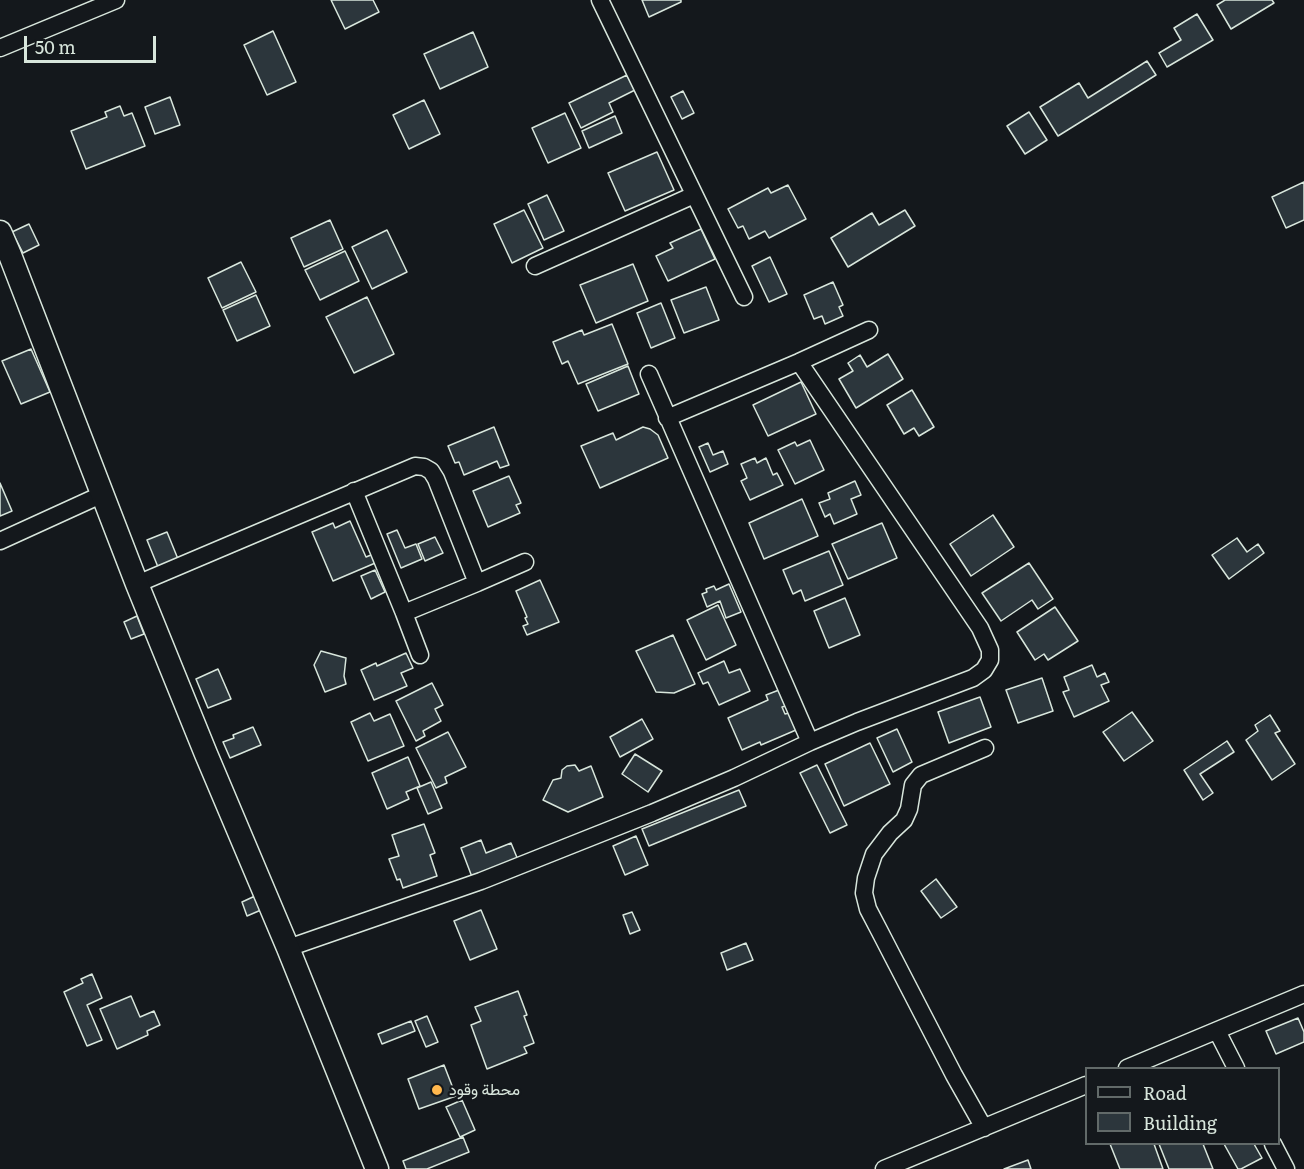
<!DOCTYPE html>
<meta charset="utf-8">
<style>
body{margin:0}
#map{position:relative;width:1304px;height:1169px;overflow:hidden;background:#14181c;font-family:Literata,serif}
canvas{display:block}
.legend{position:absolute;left:1085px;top:1067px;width:195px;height:78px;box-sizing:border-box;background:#14181c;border:2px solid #626a69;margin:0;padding:8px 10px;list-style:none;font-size:18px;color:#d8e6dc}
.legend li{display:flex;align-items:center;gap:12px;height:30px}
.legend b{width:30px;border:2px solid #626a69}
.scale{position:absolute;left:24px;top:36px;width:132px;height:27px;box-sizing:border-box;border:3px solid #d8e6dc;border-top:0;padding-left:8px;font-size:18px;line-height:21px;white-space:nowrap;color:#d8e6dc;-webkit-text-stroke:4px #14181c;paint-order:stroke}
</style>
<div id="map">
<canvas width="1304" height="1169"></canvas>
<ul class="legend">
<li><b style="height:8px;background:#14181c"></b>Road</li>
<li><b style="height:16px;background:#2c363c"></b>Building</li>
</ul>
<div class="scale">50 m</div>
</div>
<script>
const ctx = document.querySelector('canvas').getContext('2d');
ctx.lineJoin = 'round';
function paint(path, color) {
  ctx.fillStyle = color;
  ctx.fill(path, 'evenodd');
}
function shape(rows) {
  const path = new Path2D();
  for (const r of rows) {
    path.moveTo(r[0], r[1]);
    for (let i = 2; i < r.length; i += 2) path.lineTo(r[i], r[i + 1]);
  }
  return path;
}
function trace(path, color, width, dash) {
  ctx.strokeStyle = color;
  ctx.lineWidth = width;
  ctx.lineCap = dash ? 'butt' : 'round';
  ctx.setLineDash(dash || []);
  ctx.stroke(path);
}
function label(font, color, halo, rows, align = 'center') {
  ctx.font = font + ' Literata,Vazirmatn,serif';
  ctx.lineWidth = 4.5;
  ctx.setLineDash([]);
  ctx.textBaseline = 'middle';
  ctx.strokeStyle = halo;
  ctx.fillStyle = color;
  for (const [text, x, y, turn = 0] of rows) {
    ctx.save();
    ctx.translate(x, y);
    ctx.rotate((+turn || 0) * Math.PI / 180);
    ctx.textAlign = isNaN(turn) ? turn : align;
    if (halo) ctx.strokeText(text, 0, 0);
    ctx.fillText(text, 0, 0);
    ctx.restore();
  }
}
const building = shape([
 [331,0,373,0,379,12,345,29,331,0],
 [642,0,681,0,681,2,649,17,642,0],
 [1225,0,1272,0,1274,3,1231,29,1217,5,1225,0],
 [1197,14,1213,40,1167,67,1159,53,1181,40,1174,28,1197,14],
 [273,31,296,82,267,95,244,45,273,31],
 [473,32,488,67,440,89,424,54,473,32],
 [1147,61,1156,75,1058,136,1040,107,1079,83,1088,98,1147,61],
 [627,75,635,90,609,103,613,112,581,128,569,103,627,75],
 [683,91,694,113,682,119,671,97,683,91],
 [170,97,180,125,155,134,145,107,170,97],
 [424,100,440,134,409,149,393,115,424,100],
 [120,106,124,116,132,113,145,146,86,169,71,131,107,117,105,112,120,106],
 [1029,112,1047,140,1025,154,1007,126,1029,112],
 [565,113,581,148,548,163,532,128,565,113],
 [615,116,622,133,589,148,582,131,615,116],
 [657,152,674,190,625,211,608,173,657,152],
 [1304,182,1304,220,1286,228,1272,197,1304,182],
 [788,185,806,219,769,238,765,231,749,239,743,226,738,228,728,209,768,188,771,193,788,185],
 [547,195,564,231,544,240,528,204,547,195],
 [524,210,543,248,512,263,494,224,524,210],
 [905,210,915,226,848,267,831,238,872,213,879,225,905,210],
 [330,220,343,249,304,267,291,238,330,220],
 [29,224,39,245,23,253,12,232,29,224],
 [701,229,715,259,668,281,656,256,673,248,670,243,701,229],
 [387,230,407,272,372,289,352,247,387,230],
 [345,251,359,281,320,300,305,270,345,251],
 [770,257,787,294,769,302,752,266,770,257],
 [241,262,256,292,222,308,208,278,241,262],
 [633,264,648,301,596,323,580,285,633,264],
 [833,282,843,305,839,307,843,316,825,324,822,316,814,319,804,295,833,282],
 [706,287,719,320,684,333,671,300,706,287],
 [256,295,270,326,237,341,223,310,256,295],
 [367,297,394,354,354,373,326,317,367,297],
 [661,303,675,338,651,348,637,313,661,303],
 [612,324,628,364,578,384,568,361,562,364,553,342,582,330,584,335,612,324],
 [31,349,50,392,21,404,2,361,31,349],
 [888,354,903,379,856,408,839,379,853,371,848,363,860,355,867,367,888,354],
 [628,366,639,394,598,411,586,384,628,366],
 [801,382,816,414,768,436,753,405,801,382],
 [912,390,934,427,919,436,914,428,904,434,887,405,912,390],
 [494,427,509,465,500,468,497,461,464,475,459,462,455,463,448,446,494,427],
 [643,427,650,429,658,435,668,458,600,488,581,446,613,433,616,440,643,427],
 [810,440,824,470,795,484,778,450,795,442,797,446,810,440],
 [708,443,713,455,723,451,728,464,710,472,699,447,708,443],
 [755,458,757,463,766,458,773,475,777,473,783,485,750,500,741,481,747,478,741,464,755,458],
 [509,476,521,503,516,505,520,513,488,527,473,491,509,476],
 [855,481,861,495,851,499,857,514,834,524,830,514,825,517,819,503,830,499,828,493,855,481],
 [0,483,12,511,0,516,0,483],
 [802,499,818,536,764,559,749,523,802,499],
 [993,515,1014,547,971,576,950,544,993,515],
 [350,521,366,557,376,553,380,561,333,581,312,532,333,523,335,528,350,521],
 [882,523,897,558,848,579,832,544,882,523],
 [397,530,405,548,416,544,422,559,401,568,387,534,397,530],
 [167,532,178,559,158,567,147,540,167,532],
 [435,537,443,553,425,561,418,544,435,537],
 [1237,538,1247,552,1258,544,1264,553,1229,579,1212,555,1237,538],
 [829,551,843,585,805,601,801,590,793,594,783,570,829,551],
 [1029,563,1053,599,1038,609,1032,600,1001,621,982,593,1029,563],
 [375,570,385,592,371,599,361,576,375,570],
 [540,580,559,622,527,635,523,626,528,624,525,618,527,617,516,591,540,580],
 [729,584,741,612,726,618,720,601,707,607,702,594,707,592,706,589,714,586,716,590,729,584],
 [845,598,860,635,829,648,814,611,845,598],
 [718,605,736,645,706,660,687,620,718,605],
 [1055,607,1078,641,1048,660,1044,654,1035,660,1017,632,1055,607],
 [137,616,144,634,131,639,124,622,137,616],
 [673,635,695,684,674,693,656,692,636,651,673,635],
 [321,651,346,658,344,676,346,684,325,692,314,665,321,651],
 [406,653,413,668,401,673,407,686,374,700,361,670,376,663,377,666,406,653],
 [724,661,729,673,740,669,750,691,719,705,708,682,703,684,698,673,724,661],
 [1092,665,1097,677,1105,673,1109,682,1101,685,1109,701,1074,717,1063,692,1069,690,1064,677,1092,665],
 [218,669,231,699,208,708,196,679,218,669],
 [1042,678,1053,711,1018,723,1006,690,1042,678],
 [432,683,443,705,435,709,441,721,423,731,425,736,416,741,396,701,432,683],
 [779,690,786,706,782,707,785,714,789,713,796,730,761,745,760,742,742,750,728,718,768,700,766,695,779,690],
 [980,697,991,727,949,743,938,712,980,697],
 [1132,712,1153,741,1124,761,1103,732,1132,712],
 [370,713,374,721,390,714,404,746,368,761,351,722,370,713],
 [1270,715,1280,731,1275,733,1295,764,1272,780,1246,740,1258,731,1255,725,1270,715],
 [642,719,653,739,620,757,610,737,642,719],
 [253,727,261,745,230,758,223,742,234,738,233,735,253,727],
 [897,729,912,762,893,772,877,738,897,729],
 [448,732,466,767,445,777,447,783,436,788,416,748,448,732],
 [1227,741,1234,752,1200,774,1213,793,1203,800,1184,770,1227,741],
 [870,743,890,784,844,806,825,764,870,743],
 [635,754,662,771,648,792,622,774,635,754],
 [408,757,420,786,406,792,409,799,387,809,372,773,408,757],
 [575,765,579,771,591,766,603,797,568,812,543,800,553,780,561,778,562,770,567,766,575,765],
 [817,765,847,825,830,833,800,773,817,765],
 [431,782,442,808,428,814,417,788,431,782],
 [739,790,746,806,649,846,642,829,739,790],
 [424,824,435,853,430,855,437,876,403,888,400,879,397,880,389,859,399,856,392,835,424,824],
 [636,836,648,865,625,875,613,846,636,836],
 [481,840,486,853,511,843,518,860,472,877,461,848,481,840],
 [936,879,957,907,941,918,921,891,936,879],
 [255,896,261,910,247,916,242,902,255,896],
 [481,910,497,949,470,960,454,921,481,910],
 [632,912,640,930,630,934,623,915,632,912],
 [746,943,753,960,727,970,721,953,746,943],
 [92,974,102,998,87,1005,102,1040,87,1046,64,992,83,983,81,979,92,974],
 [518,991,527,1015,524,1016,534,1043,524,1047,527,1053,487,1069,471,1025,481,1021,475,1007,518,991],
 [131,996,140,1017,154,1011,160,1025,147,1031,148,1035,117,1049,100,1009,131,996],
 [427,1016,438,1042,426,1047,415,1021,427,1016],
 [1298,1018,1304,1032,1304,1042,1276,1054,1266,1031,1298,1018],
 [411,1021,415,1031,382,1044,378,1034,411,1021],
 [444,1065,456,1096,419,1109,408,1079,444,1065],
 [462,1100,475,1130,460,1137,446,1107,462,1100],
 [463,1137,469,1152,427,1169,406,1169,403,1161,463,1137],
 [1110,1144,1154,1144,1163,1169,1120,1169,1110,1144],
 [1159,1144,1203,1144,1213,1169,1169,1169,1159,1144],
 [1224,1144,1254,1144,1262,1158,1241,1169,1238,1169,1224,1144],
 [1028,1160,1031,1169,1004,1169,1028,1160]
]);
paint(building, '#2c363c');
trace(building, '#d8e6dc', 1.5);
const minor = shape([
 [600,0,744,297],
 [0,48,116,0],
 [535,266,694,195],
 [649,374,810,742],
 [667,418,799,362,869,330],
 [354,491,404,613,420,655],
 [0,541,103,494],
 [477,583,525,562],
 [137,584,415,466,424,467,431,471,436,479,477,583,404,613],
 [288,948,481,881,652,813,734,778,810,742,857,722,973,678,984,670,990,660,990,650,980,628,799,362],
 [1217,1031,1236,1068],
 [1127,1068,1304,994],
 [984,1128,954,1075,879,930,868,909,864,893,866,878,874,854,890,833,904,820,909,809,913,785,921,775,985,748],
 [1273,1144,1286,1169],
 [884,1169,1086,1085]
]);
const secondary = shape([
 [0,232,10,255,137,584,206,754,288,948,377,1169]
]);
trace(minor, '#d8e6dc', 19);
trace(secondary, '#d8e6dc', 25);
trace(minor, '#14181c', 16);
trace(secondary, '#14181c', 22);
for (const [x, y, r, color] of [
 [437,1090,6,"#ffb74d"]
]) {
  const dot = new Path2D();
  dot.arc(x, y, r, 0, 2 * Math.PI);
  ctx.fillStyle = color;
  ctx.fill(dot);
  trace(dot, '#14181c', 2);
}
label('16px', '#d8e6dc', '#14181c', [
 ["محطة وقود",449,1090]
], 'left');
</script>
